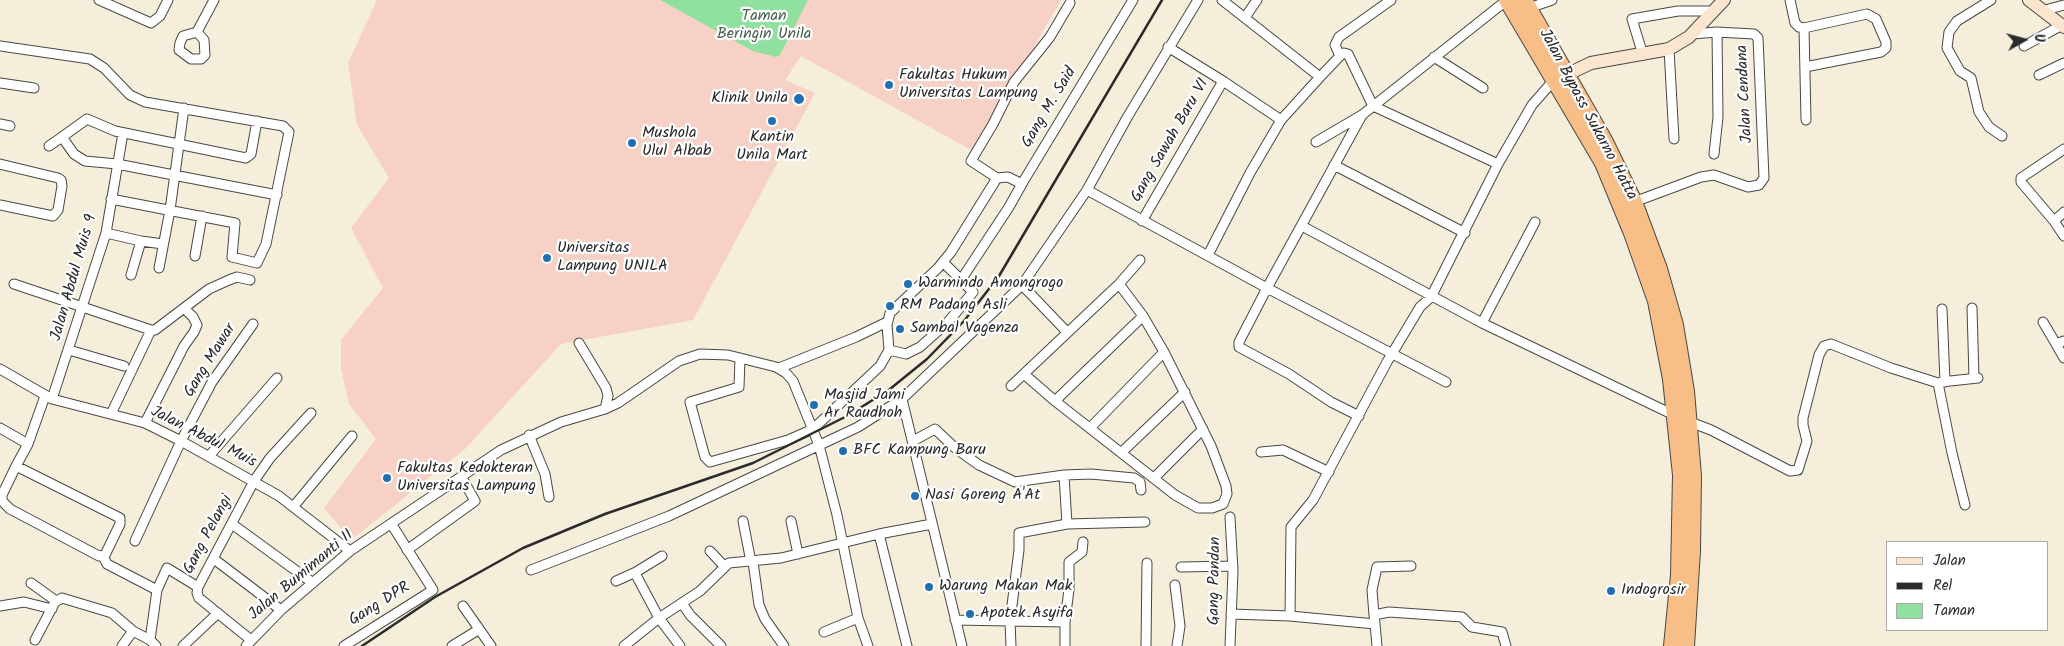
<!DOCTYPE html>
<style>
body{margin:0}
#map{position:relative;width:2064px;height:646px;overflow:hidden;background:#f4eedb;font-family:Kalam,sans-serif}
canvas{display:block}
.legend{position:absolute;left:1886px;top:541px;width:162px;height:90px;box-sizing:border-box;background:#fff;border:1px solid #aaa;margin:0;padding:6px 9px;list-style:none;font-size:15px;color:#2b2b2b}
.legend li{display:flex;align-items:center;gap:10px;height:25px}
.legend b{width:25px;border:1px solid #aaa}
.north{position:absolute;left:1999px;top:15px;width:50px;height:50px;-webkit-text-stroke:4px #fff;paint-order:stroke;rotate:83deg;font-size:14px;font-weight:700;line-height:20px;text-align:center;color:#2b2b2b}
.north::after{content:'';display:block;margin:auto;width:18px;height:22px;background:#2b2b2b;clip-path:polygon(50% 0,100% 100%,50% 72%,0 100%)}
</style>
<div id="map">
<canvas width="2064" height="646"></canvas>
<ul class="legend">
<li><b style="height:6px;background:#fce5cf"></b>Jalan</li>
<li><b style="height:6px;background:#2b2b2b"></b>Rel</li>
<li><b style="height:14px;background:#90e1a0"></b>Taman</li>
</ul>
<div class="north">U</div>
</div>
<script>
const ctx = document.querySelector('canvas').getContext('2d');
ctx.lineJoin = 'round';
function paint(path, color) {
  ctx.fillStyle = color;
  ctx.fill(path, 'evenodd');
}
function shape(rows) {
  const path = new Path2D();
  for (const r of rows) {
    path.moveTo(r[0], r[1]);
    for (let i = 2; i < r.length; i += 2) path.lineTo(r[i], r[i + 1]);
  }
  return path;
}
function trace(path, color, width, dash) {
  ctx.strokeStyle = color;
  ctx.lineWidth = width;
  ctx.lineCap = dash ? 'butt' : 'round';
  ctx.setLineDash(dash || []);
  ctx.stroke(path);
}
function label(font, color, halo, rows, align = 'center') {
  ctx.font = font + ' Kalam,sans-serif';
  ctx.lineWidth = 4.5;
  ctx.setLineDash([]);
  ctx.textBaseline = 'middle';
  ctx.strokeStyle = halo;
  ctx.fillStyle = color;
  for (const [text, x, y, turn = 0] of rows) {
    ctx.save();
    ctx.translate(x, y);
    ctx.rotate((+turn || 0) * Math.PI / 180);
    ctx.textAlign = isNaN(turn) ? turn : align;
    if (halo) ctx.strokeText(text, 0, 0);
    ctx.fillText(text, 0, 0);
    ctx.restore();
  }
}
paint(shape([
 [377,0,1061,0,973,151,801,56,785,80,815,93,693,320,561,344,465,449,351,540,324,508,376,439,349,404,341,369,341,340,383,288,351,228,389,178,357,125,348,63]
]), '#f7d1c6');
paint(shape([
 [660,0,808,0,780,55,776,57,753,51]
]), '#90e1a0');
const street = shape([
 [99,0,151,23,160,16,168,0],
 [1222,0,1320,77,1340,56,1344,53,1348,54,1373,106,1498,164],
 [1790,0,1795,23,1799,27,1804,28,1867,14,1876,19,1886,42,1886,48,1881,52,1805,67],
 [1991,0,1957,21,1949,32,1947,48,1960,71,1971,78,1979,112,1989,127,2002,136],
 [1070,3,1050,37,1014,82,993,124,971,161,997,178,1008,177,1020,183,1023,182,1133,0],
 [1529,8,1552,0],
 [2045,10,2064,5],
 [1246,16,1257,0],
 [1804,28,1806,120],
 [197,32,183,36,180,43,179,50,191,59,201,59,205,55,204,40,197,32,214,0],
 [0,46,90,59,104,68,130,95,145,102,283,126,289,132,266,244,257,263,232,257,235,223,111,199],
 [2024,46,2062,25],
 [1669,49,1674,139],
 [1643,55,1632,19,1678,11,1713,11],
 [1340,56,1335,45,1339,37,1391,0],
 [1434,57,1483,88],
 [2039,75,2064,63],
 [1223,81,1281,120,1320,77],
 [0,83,34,88],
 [0,124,10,126],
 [62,137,87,119,115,131,246,158,251,154,257,121],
 [1316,142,1362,115],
 [49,146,62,137,74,154,85,161,117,164,277,195],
 [1714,154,1718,117,1717,32],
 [0,164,58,178,61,180,62,186,58,210,53,216,0,205],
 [1334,165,1465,233],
 [1087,190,1267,288,1362,115,1507,0],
 [1634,202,1701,177,1714,175,1748,187,1759,185,1764,178,1758,38,1754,34,1717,32,1692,34],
 [2064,212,2054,221,2064,236],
 [1142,221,1223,81,1168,47],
 [2054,221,2021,182,2021,178,2064,149],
 [1302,226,1482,323,1676,416],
 [106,233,141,241,131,275],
 [141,241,163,244],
 [1208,255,1250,173,1281,120],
 [195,256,202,216],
 [159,268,170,210,184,108],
 [961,280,1009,207,1023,182],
 [14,284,151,330,155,330,184,308,193,317,197,325,194,332,184,346,145,423],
 [1022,285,1067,332],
 [184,308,209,289,229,280,237,277,250,280],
 [1972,308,1974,378],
 [1942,309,1945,382],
 [2043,322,2056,344,2064,341],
 [1482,323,1535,222],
 [579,343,606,388,608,396,605,409],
 [2056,344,2064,358],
 [69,350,124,366],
 [889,350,906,354,920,347,948,322,973,292,943,262],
 [740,358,739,387,690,402,705,457,710,462,788,440,813,429,880,366,889,350,887,325,890,313,938,268,951,252,997,178],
 [779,368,856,337,887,322],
 [0,369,52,399,145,423,181,441,279,496,350,551],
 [1024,374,1055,401,1175,495,1198,508,1212,508,1223,504,1227,494,1226,486,1211,446,1164,352,1143,316,1119,284],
 [1941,382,1978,378],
 [1011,386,1119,284,1140,260],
 [52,399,106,233,123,133],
 [902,399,962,646],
 [1055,401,1143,316],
 [111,414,151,330],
 [1359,416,1331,402,1289,374,1239,347,1239,342,1267,288,1446,382],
 [1690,422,1711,430,1790,471,1798,470,1807,441,1803,425,1803,418,1819,355,1824,346,1831,344,1891,368,1938,383,1952,453,1965,505],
 [0,428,28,444],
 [1090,428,1164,352],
 [529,435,545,474,549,497],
 [913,441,935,429,954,447,979,465,1015,482,1064,475,1067,524,1019,533,1019,550,1010,621,1011,646],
 [1122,452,1185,392],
 [1261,452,1283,450,1329,472],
 [209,456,277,378],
 [16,466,120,518,120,524,105,555,99,556,10,509,2,501,2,495,16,466,28,444,45,396],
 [1064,475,1091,474,1134,478,1140,482,1141,490],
 [1154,478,1203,429],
 [294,506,352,436],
 [743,521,751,562],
 [791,521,798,554],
 [232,524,313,583],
 [1067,524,1145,522],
 [879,534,907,646],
 [135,541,181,441,212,382,253,324],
 [407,550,475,501,462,478],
 [710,551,724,566],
 [103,556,107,564,157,590],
 [662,556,636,572,636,575,659,618,680,646],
 [214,559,281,610],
 [753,562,759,605,765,619,784,646],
 [1181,567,1233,566],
 [531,570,669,516,858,427,902,399,1022,285,1087,190,1128,116,1198,0],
 [616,581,636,572],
 [31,583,56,601],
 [1175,585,1180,626,1177,646],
 [682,603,690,615,721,646],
 [0,606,24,602,52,609],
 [463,606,491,646],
 [1231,614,1290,616,1375,624,1377,646],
 [1374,615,1372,590,1377,567,1411,566],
 [1290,616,1291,527,1313,500,1387,362,1420,307,1431,297,1498,164,1532,105,1554,80],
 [955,620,1065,622,1069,589,1069,562,1082,552,1083,542],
 [1065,622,1065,646],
 [1375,624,1374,615,1389,612,1462,617,1472,627,1502,632,1506,646],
 [824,632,858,618],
 [35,640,55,602,62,598,112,613,133,631,150,640,156,646],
 [150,640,157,590,167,568,198,587],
 [251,640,199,598,197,593,198,587,254,481,270,458,311,413],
 [122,646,133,631],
 [183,646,218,613],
 [246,646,281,610,350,551,501,450,561,422,605,409,618,403,679,361,700,354,728,355,776,367,786,373,793,381,819,445,837,515,858,618,868,646],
 [344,646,433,590,392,525],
 [452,646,478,630],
 [624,646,659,618,700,591,729,563,781,558,879,534,932,524],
 [1146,646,1147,563],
 [1230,646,1233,571,1230,517]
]);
const secondary = shape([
 [2029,0,2064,27],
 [1568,74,1591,63,1669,49,1689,37,1724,0]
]);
const highway = shape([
 [1507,0,1603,163,1632,233,1656,301,1671,379,1681,475,1679,575,1672,646],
 [1524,0,1605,142,1634,202,1659,269,1675,325,1686,391,1693,476,1692,551,1686,646]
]);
trace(street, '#494845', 11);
trace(secondary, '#494845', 14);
trace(highway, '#494845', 18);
trace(street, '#fff', 9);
trace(secondary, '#fce5cf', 12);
trace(highway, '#f7be88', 16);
trace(shape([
 [362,646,435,597,523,548,605,514,753,463,849,415,890,389,927,359,964,321,999,276,1162,0]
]), '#2b2b2b', 2.5);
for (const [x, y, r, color] of [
 [889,85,5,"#1f6fb2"],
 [799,99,6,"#1f6fb2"],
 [772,121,5,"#1f6fb2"],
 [632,143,5,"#1f6fb2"],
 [547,258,5,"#1f6fb2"],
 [908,284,5,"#1f6fb2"],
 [890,306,5,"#1f6fb2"],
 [900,329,5,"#1f6fb2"],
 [814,405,5,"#1f6fb2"],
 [843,451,5,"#1f6fb2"],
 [387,478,5,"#1f6fb2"],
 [915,496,5,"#1f6fb2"],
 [929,587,5,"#1f6fb2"],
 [1611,591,5,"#1f6fb2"],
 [970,614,5,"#1f6fb2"]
]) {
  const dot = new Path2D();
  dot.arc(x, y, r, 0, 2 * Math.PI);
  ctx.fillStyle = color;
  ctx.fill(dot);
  trace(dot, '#fff', 2);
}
label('16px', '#49624e', '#fff', [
 ["Taman",764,17],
 ["Beringin Unila",764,35]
]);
label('16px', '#2b2b2b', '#fff', [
 ["Fakultas Hukum",899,76],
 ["Universitas Lampung",899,94],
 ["Klinik Unila",788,99,"right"],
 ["Mushola",642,134],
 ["Ulul Albab",642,152],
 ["Kantin",772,138,"center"],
 ["Unila Mart",772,156,"center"],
 ["Universitas",557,249],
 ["Lampung UNILA",557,267],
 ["Warmindo Amongrogo",918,284],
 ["RM Padang Asli",900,306],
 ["Sambal Vagenza",910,329],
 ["Masjid Jami",824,396],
 ["Ar Raudhoh",824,414],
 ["BFC Kampung Baru",853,451],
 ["Fakultas Kedokteran",397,469],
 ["Universitas Lampung",397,487],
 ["Nasi Goreng A'At",925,496],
 ["Warung Makan Mak",939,587],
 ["Indogrosir",1621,591],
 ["Apotek Asyifa",980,614]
], 'left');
label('16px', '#2b2b2b', '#fff', [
 ["Jalan Cendana",1746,94,-93],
 ["Gang M. Said",1050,108,-59],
 ["Jalan Bypass Sukarno Hatta",1587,115,62],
 ["Gang Sawah Baru VI",1171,141,-60],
 ["Jalan Abdul Muis 9",75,278,-74],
 ["Gang Mawar",211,361,-58],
 ["Jalan Abdul Muis",203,438,27],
 ["Gang Pelangi",209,535,-62],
 ["Jalan Bumimanti II",302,576,-40],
 ["Gang Pandan",1216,581,-89],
 ["Gang DPR",380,605,-32]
]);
</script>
